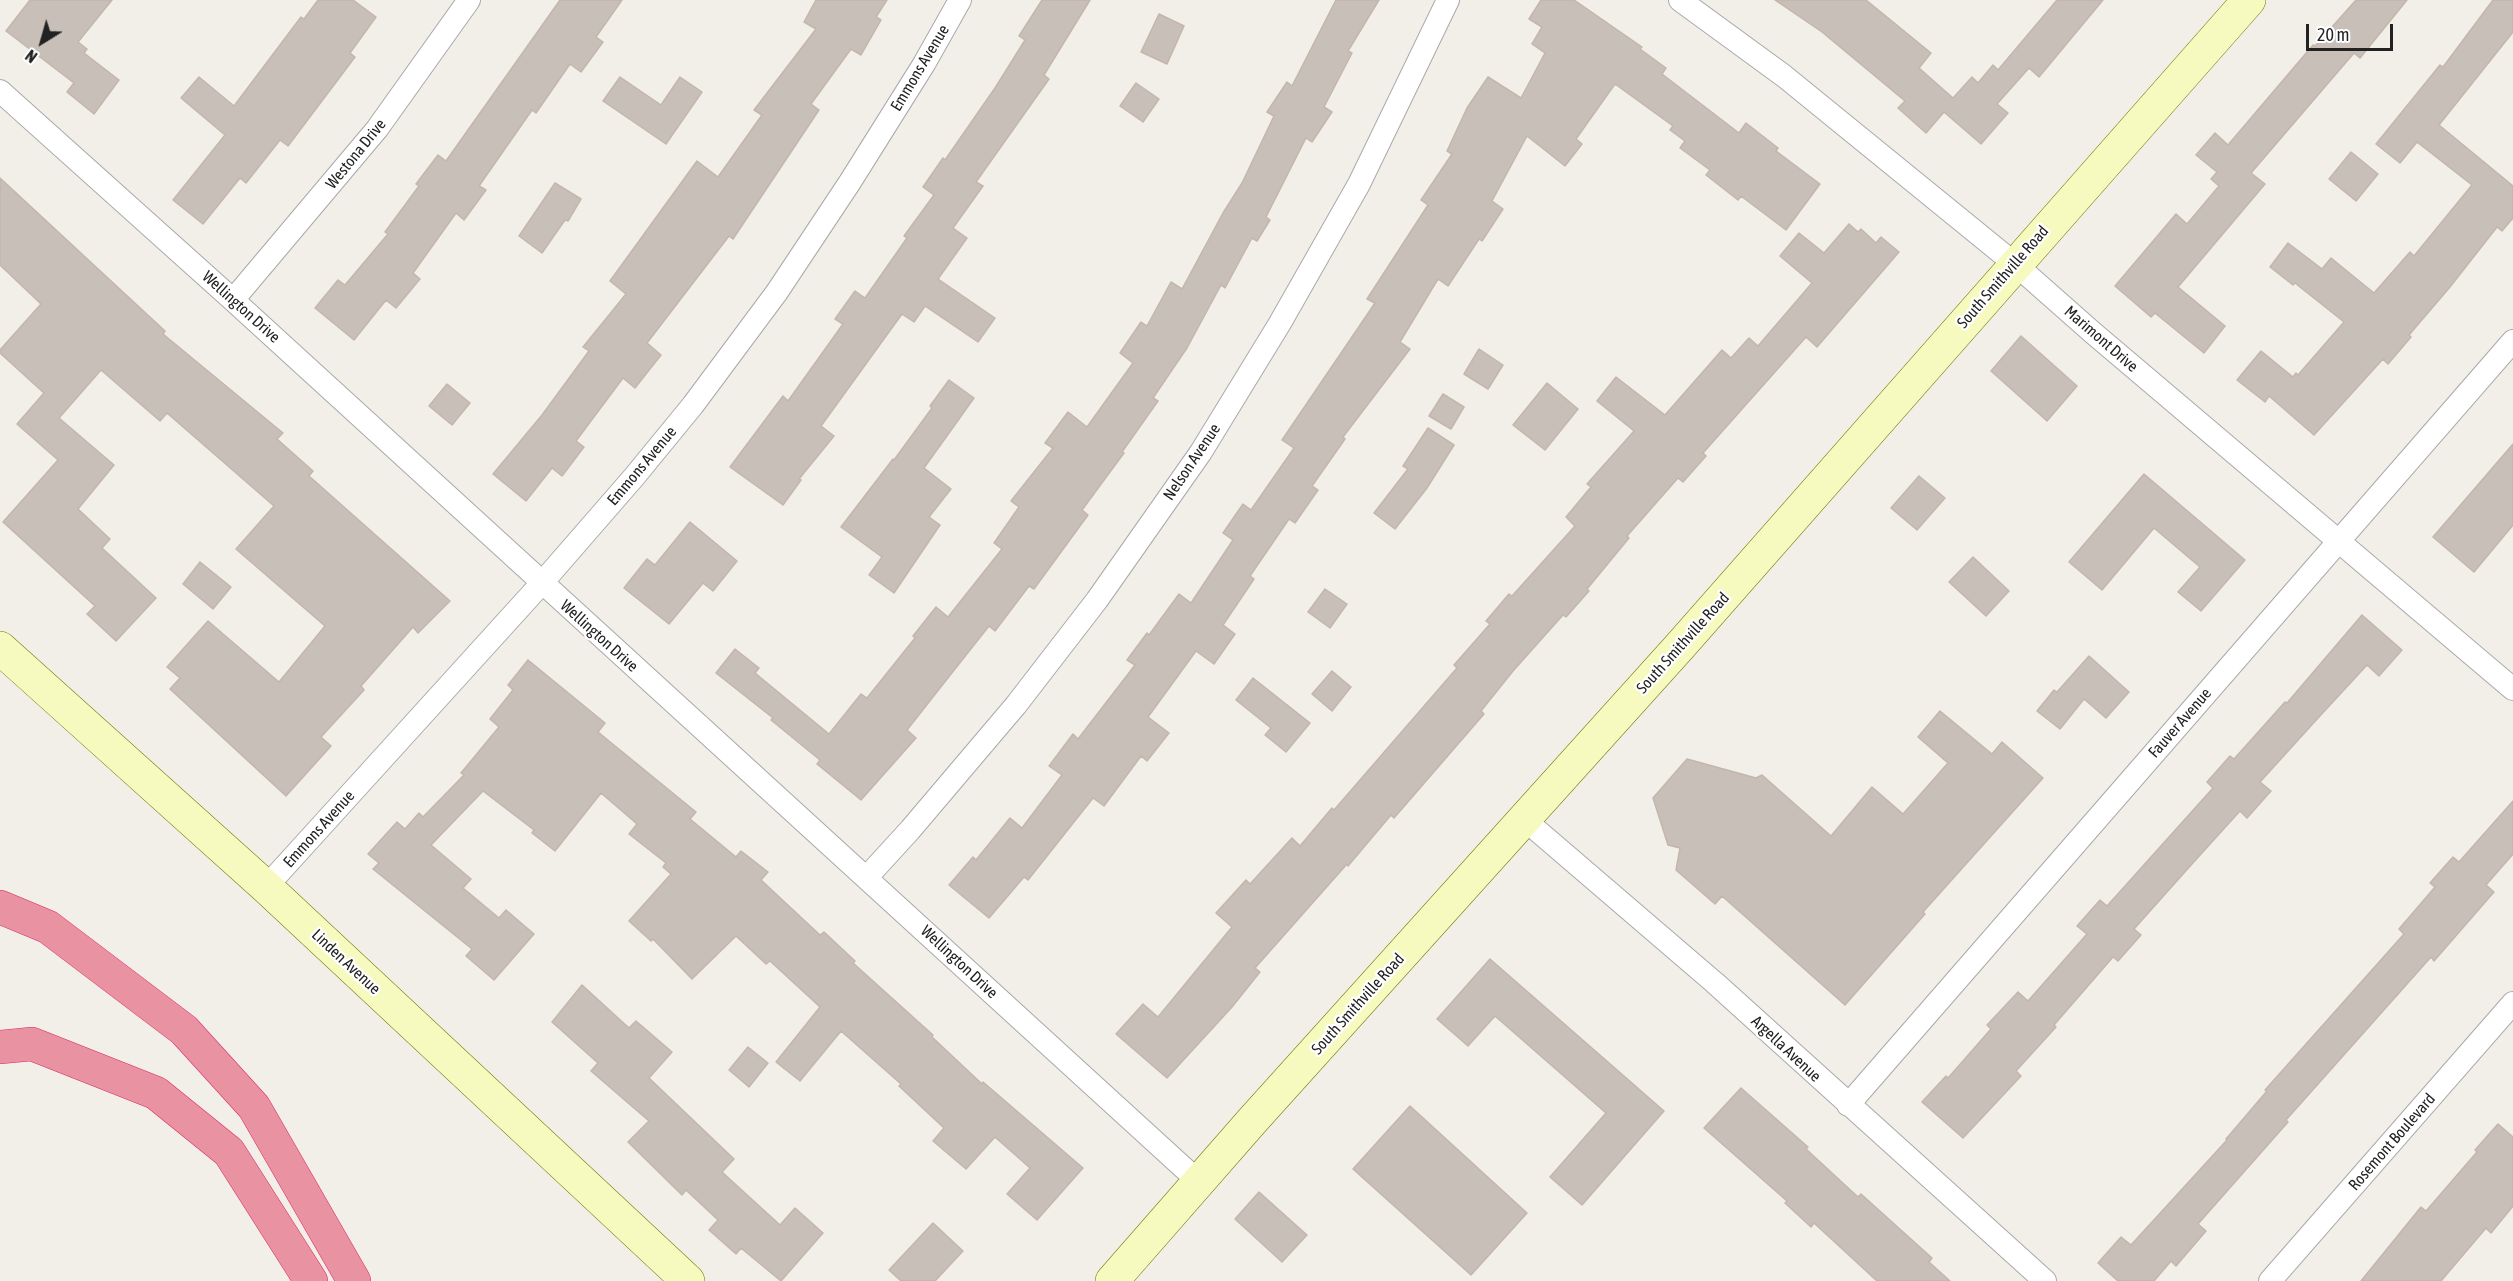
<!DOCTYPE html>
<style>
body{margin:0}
#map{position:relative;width:2513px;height:1281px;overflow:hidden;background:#f2efe9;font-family:"Asap Condensed",sans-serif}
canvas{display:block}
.north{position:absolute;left:12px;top:12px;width:60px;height:60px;-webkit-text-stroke:4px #fff;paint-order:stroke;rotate:217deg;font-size:16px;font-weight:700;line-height:24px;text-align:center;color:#222}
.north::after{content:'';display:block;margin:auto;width:21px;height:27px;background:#222;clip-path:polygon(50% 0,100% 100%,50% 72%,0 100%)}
.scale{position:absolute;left:2306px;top:24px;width:87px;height:27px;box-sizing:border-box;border:3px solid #222;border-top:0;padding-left:8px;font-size:18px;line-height:21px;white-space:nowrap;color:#222;-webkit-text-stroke:4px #fff;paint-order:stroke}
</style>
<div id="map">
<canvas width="2513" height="1281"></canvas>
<div class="north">N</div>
<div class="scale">20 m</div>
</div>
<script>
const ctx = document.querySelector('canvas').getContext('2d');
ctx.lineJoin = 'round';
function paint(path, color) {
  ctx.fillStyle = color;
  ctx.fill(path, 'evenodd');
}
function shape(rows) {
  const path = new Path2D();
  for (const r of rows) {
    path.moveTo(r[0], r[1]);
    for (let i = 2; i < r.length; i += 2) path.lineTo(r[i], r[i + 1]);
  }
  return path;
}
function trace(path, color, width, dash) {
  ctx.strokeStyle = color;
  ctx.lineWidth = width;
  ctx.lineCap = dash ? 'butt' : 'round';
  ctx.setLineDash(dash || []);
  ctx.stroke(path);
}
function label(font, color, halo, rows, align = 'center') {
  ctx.font = font + ' "Asap Condensed",sans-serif';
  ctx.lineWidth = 4.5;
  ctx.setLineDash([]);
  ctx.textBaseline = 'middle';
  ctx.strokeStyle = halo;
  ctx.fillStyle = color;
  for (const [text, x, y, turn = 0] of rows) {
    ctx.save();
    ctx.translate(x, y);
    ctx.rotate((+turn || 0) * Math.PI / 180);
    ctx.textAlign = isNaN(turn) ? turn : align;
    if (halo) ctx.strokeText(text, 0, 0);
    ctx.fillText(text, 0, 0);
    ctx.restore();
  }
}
const building = shape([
 [30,0,112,0,78,42,87,49,84,53,119,80,94,114,67,92,74,83,6,31,30,0],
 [318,0,353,0,376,17,350,53,355,57,288,146,280,140,246,183,240,178,203,224,173,200,225,135,181,98,199,77,234,106,301,17,304,19,318,0],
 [560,0,622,0,596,37,603,42,581,72,570,64,536,113,532,110,479,186,486,190,464,220,456,213,413,273,420,279,396,308,386,300,354,340,315,308,338,280,345,285,388,234,385,232,419,186,416,184,438,155,446,161,560,0],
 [816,0,887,0,876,17,881,20,861,55,851,49,811,104,819,110,733,239,729,236,647,343,661,355,635,388,623,378,576,441,584,447,562,476,552,468,526,501,493,474,542,415,589,351,583,347,626,294,610,281,697,161,718,177,762,115,754,110,816,29,804,22,816,0],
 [1042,0,1090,0,1044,75,1049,79,976,182,983,186,953,228,967,238,938,279,995,318,978,342,925,306,914,322,902,314,821,426,834,436,799,479,801,480,783,505,730,467,783,396,788,401,843,324,835,319,855,291,865,298,907,238,904,236,934,195,923,187,943,158,945,160,995,88,1025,40,1019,36,1042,0],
 [1336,0,1379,0,1348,51,1352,53,1324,107,1332,112,1312,142,1306,138,1266,217,1270,220,1257,241,1252,238,1225,288,1221,285,1187,348,1153,398,1158,401,1122,452,1124,453,1082,510,1088,515,1034,589,1029,586,995,631,989,626,955,669,907,730,916,738,861,800,817,764,820,760,771,720,773,718,716,673,735,649,759,668,755,673,829,734,861,694,867,698,915,638,913,636,936,607,948,617,1002,549,994,543,1019,507,1011,501,1053,448,1045,443,1068,412,1087,427,1133,363,1120,353,1141,322,1147,326,1171,282,1182,289,1223,213,1242,183,1274,116,1267,112,1287,82,1292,86,1336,0],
 [1541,0,1574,0,1642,47,1640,49,1666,68,1662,74,1739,133,1746,123,1778,148,1776,151,1820,184,1786,230,1741,196,1738,200,1706,175,1710,170,1680,148,1685,141,1670,130,1673,126,1615,84,1576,139,1582,144,1565,166,1527,136,1492,201,1503,209,1482,241,1479,239,1448,286,1438,279,1400,342,1410,349,1343,437,1345,439,1312,486,1318,490,1295,523,1289,519,1250,576,1254,579,1223,625,1235,634,1214,664,1196,651,1148,717,1169,733,1147,761,1141,756,1104,806,1093,798,1028,880,1024,877,989,918,949,885,973,857,976,860,1010,818,1022,828,1062,775,1049,766,1073,734,1078,739,1135,665,1127,660,1147,633,1149,635,1179,594,1191,603,1233,540,1223,533,1243,504,1251,510,1294,448,1282,440,1375,303,1367,299,1428,205,1421,200,1452,154,1447,151,1467,108,1488,77,1521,98,1545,53,1532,44,1542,27,1529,19,1541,0],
 [1775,0,1866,0,1931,53,1919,68,1953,98,1972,77,1978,83,1993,65,1998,70,2057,0,2103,0,2039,77,2029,68,1997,104,2008,113,1981,144,1944,112,1926,133,1898,108,1905,101,1822,32,1775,0],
 [2356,0,2407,0,2360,58,2354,53,2251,173,2265,184,2178,287,2225,326,2204,353,2155,313,2151,317,2115,286,2176,214,2187,224,2219,186,2211,179,2217,172,2196,155,2215,133,2228,145,2313,45,2315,46,2356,0],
 [2493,0,2513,0,2513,32,2439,125,2513,186,2513,218,2502,231,2497,227,2450,287,2409,335,2411,337,2388,364,2383,359,2314,435,2269,396,2265,402,2237,380,2261,351,2293,377,2296,373,2298,375,2344,322,2295,283,2293,285,2270,267,2288,243,2322,269,2331,258,2374,293,2410,252,2414,256,2472,185,2417,142,2400,163,2376,144,2440,65,2443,67,2493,0],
 [1159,14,1184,26,1167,64,1141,52,1159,14],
 [620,77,661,105,680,77,702,92,666,144,603,101,620,77],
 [1136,83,1159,99,1143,122,1120,106,1136,83],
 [2351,152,2378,174,2356,201,2329,179,2351,152],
 [0,178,165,331,163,334,283,433,277,439,313,471,309,476,450,601,418,633,413,627,361,686,364,690,321,737,331,746,286,796,170,689,180,678,167,667,208,621,279,682,325,626,236,549,274,506,167,413,160,421,101,370,59,418,114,465,78,509,110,539,102,548,156,598,116,641,87,614,95,606,3,522,58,460,17,424,44,393,0,353,0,350,41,304,0,265,0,178],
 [555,183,581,199,568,221,565,220,542,253,519,236,555,183],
 [1849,224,1858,232,1861,229,1876,243,1881,237,1899,252,1817,347,1806,337,1703,453,1706,456,1683,482,1678,478,1627,536,1629,538,1587,589,1589,591,1566,617,1563,615,1513,671,1481,711,1484,714,1394,818,1391,815,1348,866,1347,864,1255,968,1260,972,1232,1007,1167,1078,1116,1034,1143,1004,1158,1017,1232,927,1216,913,1246,880,1250,884,1292,838,1300,846,1332,808,1334,810,1457,668,1454,665,1490,624,1486,621,1509,594,1512,596,1575,526,1566,517,1591,487,1587,484,1634,431,1597,401,1616,377,1665,415,1722,350,1731,358,1749,338,1758,346,1812,283,1780,256,1799,233,1824,253,1849,224],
 [2021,336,2077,386,2047,421,1991,371,2021,336],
 [1479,349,1503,365,1488,389,1464,374,1479,349],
 [949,380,974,398,924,468,951,489,929,517,940,525,894,593,869,575,882,557,841,527,893,459,894,460,932,408,930,406,949,380],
 [1547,383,1578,409,1545,450,1513,425,1547,383],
 [447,384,470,403,452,425,429,406,447,384],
 [1443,394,1464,407,1451,429,1429,416,1443,394],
 [1428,428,1454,445,1427,488,1395,529,1374,513,1408,469,1403,466,1428,428],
 [2513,444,2513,525,2474,572,2433,537,2513,444],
 [2144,474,2245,560,2201,611,2178,592,2200,567,2154,528,2102,590,2069,562,2144,474],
 [1919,476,1945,498,1917,530,1891,508,1919,476],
 [690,522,737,561,713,591,703,583,669,624,624,588,647,559,655,565,690,522],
 [1973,557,2009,591,1986,616,1949,582,1973,557],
 [200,562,231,587,213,609,183,584,200,562],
 [1325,589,1347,604,1330,628,1308,612,1325,589],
 [2362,615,2402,650,2379,676,2367,665,2319,717,2260,782,2271,791,2247,818,2240,811,2192,864,2134,929,2141,935,2118,961,2113,957,2054,1025,2056,1027,2016,1071,2021,1076,1963,1138,1922,1102,1946,1076,1948,1078,1991,1029,1987,1025,2018,992,2028,1001,2087,934,2077,926,2100,900,2107,906,2213,788,2207,782,2230,756,2234,759,2285,702,2287,703,2362,615],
 [2089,656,2129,692,2106,718,2084,699,2060,729,2037,711,2054,690,2057,692,2089,656],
 [528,660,605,723,598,732,696,812,690,819,736,857,741,851,768,872,761,880,820,935,824,932,855,961,853,963,933,1035,932,1037,982,1084,983,1082,1083,1168,1037,1220,1007,1194,1030,1168,995,1137,966,1169,933,1141,944,1128,899,1086,901,1084,841,1031,800,1081,776,1062,820,1007,770,961,766,964,736,936,692,979,653,939,651,941,629,921,671,874,663,867,666,863,629,834,637,824,601,793,555,851,532,833,534,830,483,791,431,845,471,879,463,888,499,918,506,910,534,934,494,980,466,956,472,949,373,869,379,863,368,854,397,822,405,829,419,813,423,817,464,775,461,773,499,727,490,719,513,690,508,685,528,660],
 [1332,671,1351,687,1332,711,1312,694,1332,671],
 [1253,678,1310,723,1286,752,1265,735,1271,728,1236,700,1253,678],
 [1940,711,1992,754,2002,742,2043,778,1923,912,1925,914,1845,1005,1722,896,1715,904,1676,870,1680,848,1668,845,1653,798,1687,759,1756,778,1762,775,1831,836,1872,787,1903,814,1948,763,1918,737,1940,711],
 [2513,801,2513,854,2486,885,2494,892,2434,961,2431,957,2286,1120,2288,1122,2198,1224,2206,1231,2176,1266,2171,1261,2154,1281,2118,1281,2098,1263,2121,1237,2131,1245,2227,1140,2226,1139,2267,1091,2265,1090,2404,934,2399,929,2435,887,2430,883,2453,857,2459,862,2513,801],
 [1490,959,1664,1111,1582,1205,1550,1177,1606,1113,1495,1016,1468,1046,1437,1019,1490,959],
 [582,985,629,1028,636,1021,672,1052,649,1078,734,1159,722,1172,780,1225,795,1208,823,1233,781,1281,741,1248,736,1254,709,1230,718,1220,686,1190,682,1195,628,1142,649,1121,591,1071,598,1063,552,1022,582,985],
 [748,1047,768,1063,749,1087,729,1070,748,1047],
 [1741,1088,1808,1147,1806,1149,1858,1197,1861,1194,1932,1258,1929,1262,1950,1281,1877,1281,1814,1223,1811,1227,1785,1203,1787,1201,1704,1128,1741,1088],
 [1410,1106,1527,1213,1471,1275,1353,1169,1410,1106],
 [2498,1124,2513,1137,2513,1206,2491,1233,2486,1228,2441,1281,2361,1281,2421,1207,2426,1211,2477,1152,2475,1150,2498,1124],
 [1259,1192,1307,1235,1282,1262,1235,1219,1259,1192],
 [933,1223,963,1251,935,1281,901,1281,889,1270,933,1223]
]);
paint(building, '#c7bfb8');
trace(building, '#c4b6ab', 1.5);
const minor = shape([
 [1680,0,1784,76,2015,264,2092,332,2513,689],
 [0,91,233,300,1198,1181],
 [233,300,377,129,469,0],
 [1525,820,1715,983,2045,1281],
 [867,877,910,830,1016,705,1097,600,1201,452,1280,323,1359,184,1448,0],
 [266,887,541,584,634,477,693,405,777,292,850,182,924,64,960,0],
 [1848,1105,2513,341],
 [2270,1281,2513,1003]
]);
const secondary = shape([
 [0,648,266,887,688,1281],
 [1112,1281,1252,1121,1681,645,2249,0]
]);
const motorway = shape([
 [0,907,48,927,184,1030,254,1107,354,1281],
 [0,1047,32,1044,156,1093,229,1152,311,1281]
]);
trace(minor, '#a9a9a9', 24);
trace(secondary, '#707d05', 34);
trace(motorway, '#dc2a67', 34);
trace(minor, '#fff', 22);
trace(secondary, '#f7fabf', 33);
trace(motorway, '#e892a2', 33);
label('16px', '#222', '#fff', [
 ["Emmons Avenue",920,68,-59],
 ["Westona Drive",356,154,-51],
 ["South Smithville Road",2003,277,-49],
 ["Wellington Drive",241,307,42],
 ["Marimont Drive",2101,339,41],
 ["Nelson Avenue",1192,462,-56],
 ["Emmons Avenue",642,466,-50],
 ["Wellington Drive",599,636,42],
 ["South Smithville Road",1683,643,-48],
 ["Fauver Avenue",2180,723,-49],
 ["Emmons Avenue",319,829,-48],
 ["Linden Avenue",346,962,43],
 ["Wellington Drive",959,962,43],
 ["South Smithville Road",1358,1004,-48],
 ["Argella Avenue",1786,1049,43],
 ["Rosemont Boulevard",2392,1142,-49]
]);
</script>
